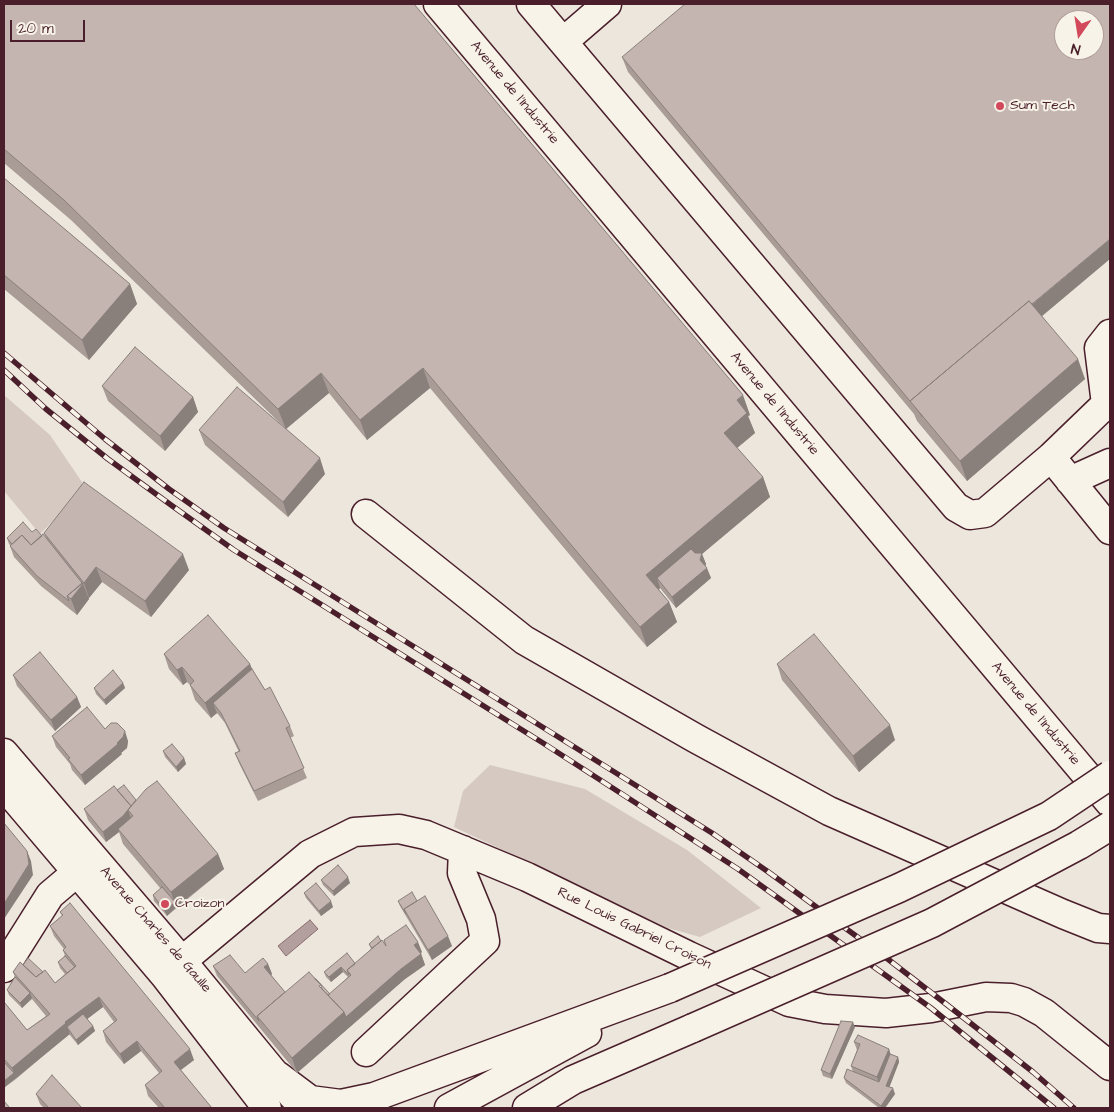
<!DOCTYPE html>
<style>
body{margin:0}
#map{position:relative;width:1114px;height:1112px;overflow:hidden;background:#ece6dd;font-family:"Architects Daughter",sans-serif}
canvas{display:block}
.frame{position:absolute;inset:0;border:5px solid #4a1f2b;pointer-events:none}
.north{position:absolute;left:1054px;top:10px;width:50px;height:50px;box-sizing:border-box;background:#f7f3e8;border:1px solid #b29e9c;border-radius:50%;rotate:193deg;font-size:14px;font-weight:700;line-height:20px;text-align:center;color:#4a1f2b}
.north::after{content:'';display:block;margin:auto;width:18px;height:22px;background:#d1495b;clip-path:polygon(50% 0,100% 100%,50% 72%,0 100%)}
.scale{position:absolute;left:10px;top:20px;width:75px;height:22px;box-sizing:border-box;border:2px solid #4a1f2b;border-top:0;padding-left:6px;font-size:15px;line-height:18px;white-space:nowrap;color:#4a1f2b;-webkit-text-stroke:4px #f7f3e8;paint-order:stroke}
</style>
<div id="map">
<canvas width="1114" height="1112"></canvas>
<div class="frame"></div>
<div class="north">N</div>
<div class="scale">20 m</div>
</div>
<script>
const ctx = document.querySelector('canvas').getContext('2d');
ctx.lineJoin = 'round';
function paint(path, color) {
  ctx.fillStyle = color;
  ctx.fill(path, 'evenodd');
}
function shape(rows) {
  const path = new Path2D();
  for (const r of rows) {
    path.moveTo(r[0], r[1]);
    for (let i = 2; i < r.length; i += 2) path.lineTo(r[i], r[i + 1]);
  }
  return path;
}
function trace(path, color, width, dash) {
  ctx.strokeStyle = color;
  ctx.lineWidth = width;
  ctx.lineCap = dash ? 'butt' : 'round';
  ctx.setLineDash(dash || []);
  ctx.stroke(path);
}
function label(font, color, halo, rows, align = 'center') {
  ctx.font = font + ' "Architects Daughter",sans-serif';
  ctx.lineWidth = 4;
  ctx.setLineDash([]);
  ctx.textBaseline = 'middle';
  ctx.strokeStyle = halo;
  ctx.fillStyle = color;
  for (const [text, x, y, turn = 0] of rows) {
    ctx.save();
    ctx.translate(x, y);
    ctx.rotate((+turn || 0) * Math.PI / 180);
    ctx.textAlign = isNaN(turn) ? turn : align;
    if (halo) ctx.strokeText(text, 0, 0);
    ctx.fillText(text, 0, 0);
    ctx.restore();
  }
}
paint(shape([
 [4,395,50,435,86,488,40,534,4,491],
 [490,765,585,789,687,850,761,908,700,937,668,928,454,827,463,791]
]), '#d5c9c2');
const water = shape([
 [310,920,318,929,286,956,278,946,310,920]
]);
paint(water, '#b39f9d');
trace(water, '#896c6f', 1);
const minor = shape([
 [438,4,1110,803],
 [531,4,563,42,607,4],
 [563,42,956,507,970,515,985,513,1051,457,1106,404],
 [1106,404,1099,348,1110,334],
 [1051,457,1110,530],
 [1070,481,1110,463],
 [366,514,524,640,695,738,829,811,1063,914,1098,928,1110,929],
 [182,961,310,854,354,832,399,829,426,835,527,877,689,956,789,1002,825,1009,886,1013,931,1008,986,997,1011,998,1024,1002,1044,1013,1110,1066],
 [4,968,50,895,76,873],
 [366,1052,485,941,481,919,462,873,463,850]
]);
const major = shape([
 [4,753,182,961,293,1096],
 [4,786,165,976,267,1108]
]);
const highway = shape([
 [278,1076,310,1100,341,1104,374,1097,670,988],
 [449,1108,587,1033],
 [527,1108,573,1080,693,1028]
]);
trace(minor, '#4a1f2b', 31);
trace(major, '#4a1f2b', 31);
trace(highway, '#4a1f2b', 31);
trace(minor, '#f7f3e8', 28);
trace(major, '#f7f3e8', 28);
trace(highway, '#f7f3e8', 28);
const rail = shape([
 [4,353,105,439,169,489,224,528,712,833,767,871,889,960,946,1004,1033,1072,1074,1108],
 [4,370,46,409,108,459,171,505,234,550,543,743,738,869,931,1008,1054,1108]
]);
trace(rail, '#4a1f2b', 5.5);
trace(rail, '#f7f3e8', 4, [11]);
const highwayBridge = shape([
 [670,988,899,888,1049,816,1110,775],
 [693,1028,932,923,1079,845,1110,826]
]);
trace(highwayBridge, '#4a1f2b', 31, []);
trace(highwayBridge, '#f7f3e8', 28);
paint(shape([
 [4,4,750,415,748,416,755,433,737,448,763,477,770,497,702,554,706,564,705,566,711,578,676,608,660,588,659,590,669,602,677,622,647,647,430,388,367,440,329,393,286,429,71,220,4,163],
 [622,57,1042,316,1085,379,967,481,917,421,914,414,628,72],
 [4,178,130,284,137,304,89,360,4,289],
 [102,386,193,397,198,412,165,451,108,401],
 [199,430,325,474,288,517,205,445],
 [32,532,46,538,44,533,189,570,151,617,102,582,89,598,88,598,89,599,77,615,41,586,14,557,10,546,11,546,9,544,7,538],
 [164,654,250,664,252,669,265,690,290,726,294,736,290,738,307,778,258,801,239,763,235,753,239,752,225,723,217,713,211,718,195,700,190,685,187,682,183,685,169,669],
 [777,664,895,740,859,772,782,680],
 [13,675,77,697,81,707,55,731,17,686],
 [123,683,125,688,106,705,96,694,94,688],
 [105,729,128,741,127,748,121,753,122,754,85,785,72,770,70,764,56,747,52,736],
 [163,751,184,758,186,764,178,772,165,757],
 [117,790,136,800,218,854,224,869,167,916,154,901,153,895,161,889,123,844,119,832,106,842,88,820,84,809],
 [321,880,350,883,334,896,323,885],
 [304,893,333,907,321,916,306,898],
 [398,901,452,946,432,960,400,906],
 [60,912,194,1060,181,1070,212,1108,159,1108,148,1096,145,1085,159,1073,141,1051,124,1064,106,1042,103,1031,114,1022,103,1007,87,1019,93,1026,95,1031,78,1045,69,1034,16,1079,5,1087,4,1086,4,1002,27,1030,46,1016,32,999,22,1008,9,995,7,990,15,977,13,972,23,965,43,972,55,983,65,974,60,968,58,962,65,956,63,950,64,949,54,936,50,926,62,916],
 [381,941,386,946,422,952,421,953,425,965,405,979,297,1073,217,976,213,966,245,973,268,964,272,974,271,975,285,992,330,994,348,977,343,972,331,982,326,977,324,972,355,964,371,949,369,944],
 [855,1027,832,1079,823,1076,821,1070],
 [854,1042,889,1049,890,1054,898,1057,899,1062,889,1087,895,1094,885,1108,879,1108,846,1083,844,1078,853,1072,851,1066,857,1050],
 [36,1094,82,1108,44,1108,40,1104]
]), '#a99c97');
paint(shape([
 [1110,239,1110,259,922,417,913,404],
 [130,284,137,304,89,360,82,340],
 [1078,359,1085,379,967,481,960,461],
 [423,368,430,388,367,440,360,420],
 [321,373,329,393,286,429,278,409],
 [743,395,750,415,748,416,755,433,731,453,724,433,737,400],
 [193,397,198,412,165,451,160,436],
 [320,458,325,474,288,517,283,502],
 [763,477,770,497,702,554,706,564,704,570,700,560,657,578,660,588,653,595,646,575],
 [183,554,189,570,151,617,145,601],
 [96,567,102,582,89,598,84,583],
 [707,568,711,578,676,608,672,597],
 [83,584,89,599,77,615,71,599],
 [669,602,677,622,647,647,640,627],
 [250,664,256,680,213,703,217,713,211,718,205,703],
 [182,667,187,682,183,685,177,670],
 [123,683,125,688,106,705,104,700],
 [77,697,81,707,55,731,51,720],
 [890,725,895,740,859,772,853,756],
 [125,731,128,741,127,748,121,753,122,754,85,785,81,775,117,743],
 [184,758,186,764,178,772,176,767],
 [128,810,132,821,118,829,119,832,106,842,103,832],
 [27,851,31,861,33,875,4,919,4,904],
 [218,854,224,869,176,907,171,892],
 [348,877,350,883,334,896,333,891],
 [331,901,333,907,321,916,319,911],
 [175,902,176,907,167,916,165,911],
 [448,936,452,946,432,960,428,950],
 [418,942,422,952,418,955,414,945],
 [421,954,425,965,405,979,297,1073,292,1058,344,1012,401,969],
 [268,964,272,974,268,978,264,967],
 [341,967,343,972,331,982,329,977],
 [30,993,32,998,22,1008,20,1003],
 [99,997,103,1007,70,1032,68,1029,70,1034,5,1087,4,1081,14,1073,12,1068,65,1022],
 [853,1022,855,1027,832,1079,830,1074],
 [93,1026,95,1031,78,1045,76,1040],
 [137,1041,141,1051,124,1064,120,1054],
 [190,1049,194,1060,178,1072,174,1062],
 [889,1049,892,1059,880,1087,877,1077],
 [898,1057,899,1062,888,1091,886,1086],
 [893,1088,895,1094,885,1108,882,1108,881,1106]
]), '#897f7b');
const building = shape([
 [4,4,414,4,743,395,737,400,747,413,724,433,763,477,646,575,669,602,640,627,423,368,360,420,321,373,278,409,64,200,4,149,4,4],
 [685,4,1110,4,1110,239,1032,304,1029,301,910,401,622,57,685,4],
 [1064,20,1094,20,1094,50,1064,50,1064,20],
 [4,178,130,284,82,340,4,275,4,178],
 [1029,301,1078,359,960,461,910,401,1029,301],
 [135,347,193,397,160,436,102,386,135,347],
 [237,387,320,458,283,502,199,430,237,387],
 [84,482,183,554,145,601,96,567,84,583,44,533,84,482],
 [23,522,32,532,36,529,42,536,31,545,22,535,12,544,7,538,23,522],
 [43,534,82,583,67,596,69,601,37,576,10,546,22,535,31,545,43,534],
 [691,549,695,553,702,553,700,560,707,568,672,597,657,578,691,549],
 [83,583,83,584,71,599,67,596,83,583],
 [208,615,250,664,205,703,190,685,194,681,182,667,177,670,164,654,208,615],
 [814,634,890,725,853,756,777,664,814,634],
 [40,652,77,697,51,720,13,675,40,652],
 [252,669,265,690,270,687,290,726,286,728,304,768,254,791,235,753,240,751,221,713,213,703,252,669],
 [113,670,123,683,104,700,94,688,113,670],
 [87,707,105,729,111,723,117,723,125,731,123,737,117,743,118,744,81,775,68,759,70,758,52,736,87,707],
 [172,744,184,758,176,767,163,751,172,744],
 [157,781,218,854,171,892,118,829,133,816,128,810,146,789,157,781],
 [124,785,136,800,131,806,117,790,124,785],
 [114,786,131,806,123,816,103,832,84,809,114,786],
 [4,823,27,851,29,864,4,904,4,823],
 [338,865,348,877,333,891,321,880,338,865],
 [316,883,331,901,319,911,304,893,316,883],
 [162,887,175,902,165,911,153,895,162,887],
 [412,892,417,901,404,909,406,914,398,901,412,892],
 [425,896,448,936,428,950,404,909,425,896],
 [70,903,190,1049,174,1062,212,1108,165,1108,145,1085,162,1071,137,1041,120,1054,103,1031,117,1020,99,997,65,1022,66,1023,12,1068,4,1059,4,1002,27,1030,50,1014,13,972,20,962,36,977,45,970,55,983,76,966,63,950,66,947,50,926,63,915,60,912,70,903],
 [406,925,418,942,414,945,421,954,401,969,346,1017,344,1012,328,995,351,975,347,970,382,940,386,946,384,940,406,925],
 [378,936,381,941,372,948,369,944,378,936],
 [347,953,354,962,355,964,347,970,349,975,341,967,329,977,324,972,347,953],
 [230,955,245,973,263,958,268,964,264,967,285,992,257,1016,259,1021,213,966,230,955],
 [65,956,75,967,67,973,58,962,65,956],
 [28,958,43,972,36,977,23,965,28,958],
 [309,972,321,985,319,986,344,1012,292,1058,257,1016,309,972],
 [15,977,30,993,20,1003,7,990,15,977],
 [315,979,316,979,330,994,328,995,322,989,321,985,315,979],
 [83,1014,93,1026,76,1040,67,1027,83,1014],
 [841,1021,853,1022,830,1074,821,1070,841,1021],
 [858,1035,889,1049,877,1077,851,1066,860,1044,854,1042,858,1035],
 [890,1054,898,1057,886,1086,893,1088,881,1106,844,1078,847,1069,879,1082,890,1054],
 [4,1062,14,1073,4,1081,4,1062],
 [52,1075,82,1108,49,1108,36,1094,52,1075],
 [4,1101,10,1108,4,1108,4,1101]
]);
paint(building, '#c4b5b0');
trace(building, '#897f7b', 1);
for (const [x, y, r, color] of [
 [1000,106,5,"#d1495b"],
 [165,904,5,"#d1495b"]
]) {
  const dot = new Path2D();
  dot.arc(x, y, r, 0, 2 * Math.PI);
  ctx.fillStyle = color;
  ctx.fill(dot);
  trace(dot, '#f7f3e8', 2);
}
label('14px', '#4a1f2b', '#f7f3e8', [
 ["Avenue de l'Industrie",514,93,50],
 ["Avenue de l'Industrie",774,404,50],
 ["Avenue de l'Industrie",1035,714,50],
 ["Rue Louis Gabriel Croison",634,929,26],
 ["Avenue Charles de Gaulle",155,930,49]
]);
label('14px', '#4a1f2b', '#f7f3e8', [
 ["Sum Tech",1010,106],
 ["Croizon",175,904]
], 'left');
</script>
